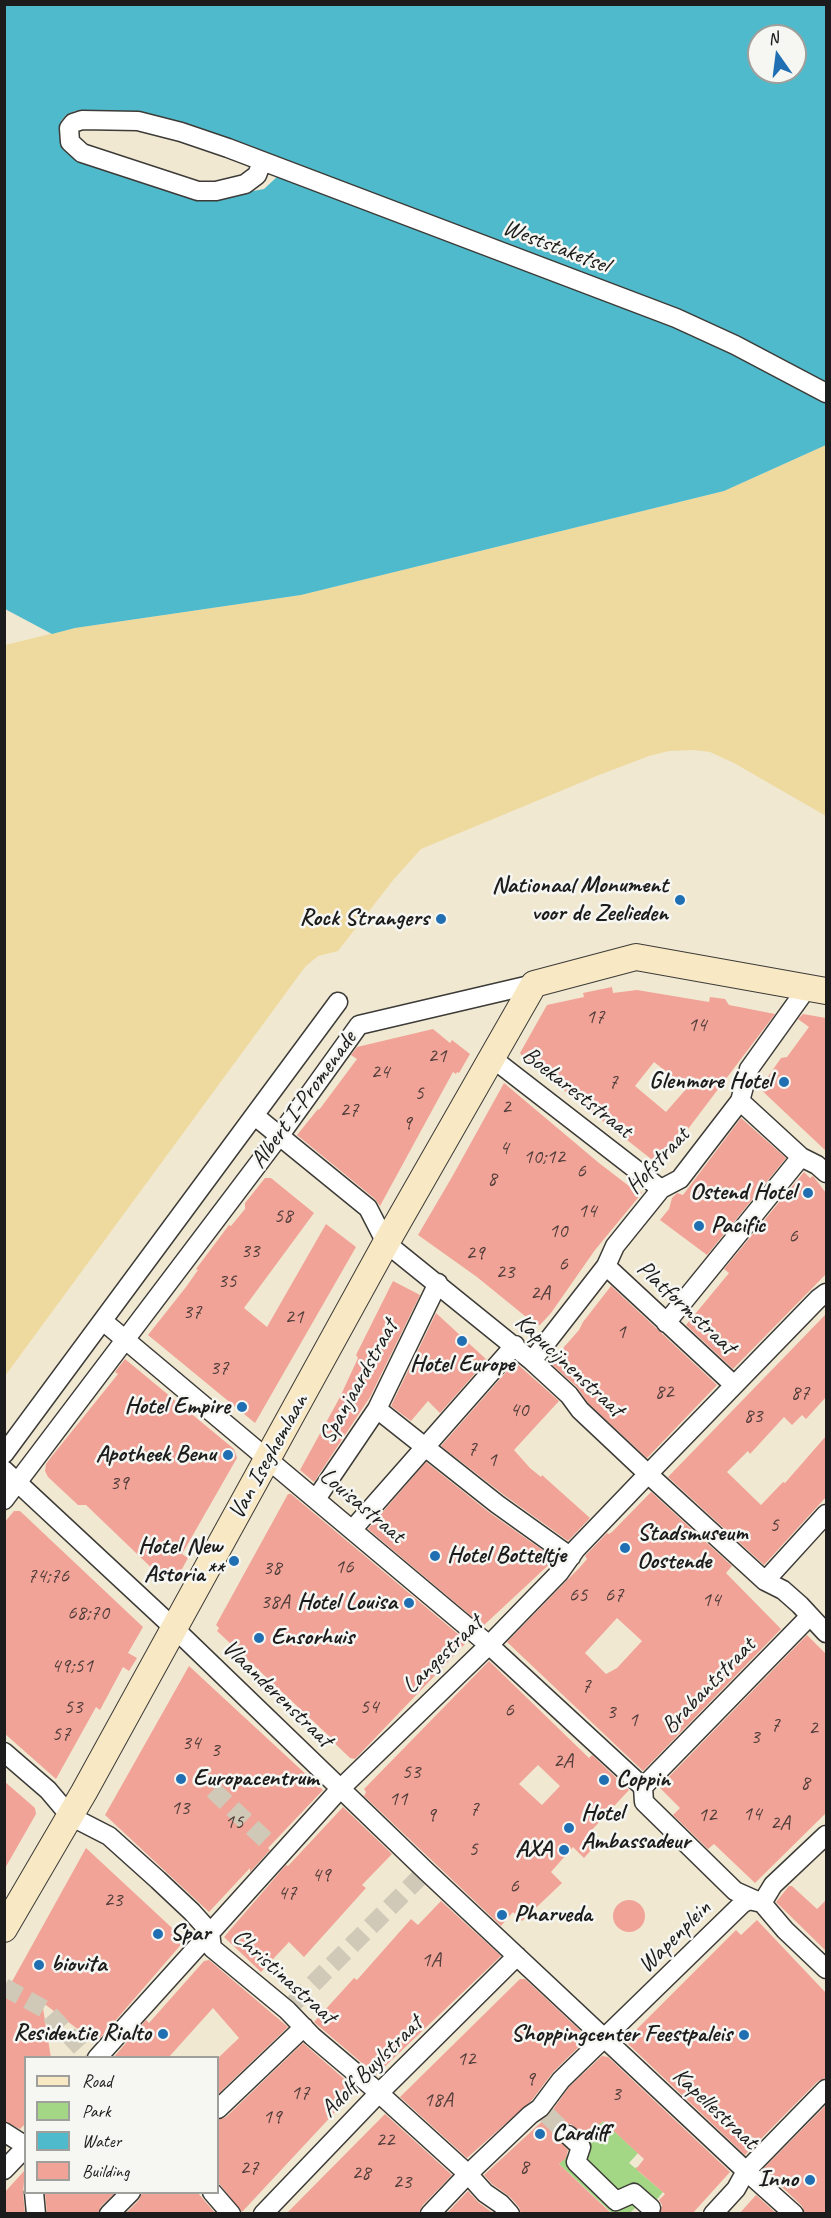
<!DOCTYPE html>
<style>
body{margin:0}
#map{position:relative;width:831px;height:2218px;overflow:hidden;background:#f1e8d2;font-family:Caveat,sans-serif}
canvas{display:block}
.frame{position:absolute;inset:0;border:6px solid #1c1c1c;pointer-events:none}
.legend{position:absolute;left:24px;top:2056px;width:195px;height:138px;box-sizing:border-box;background:#f6f6f2;border:2px solid #9f9f9c;margin:0;padding:8px 10px;list-style:none;font-size:18px;color:#1c1c1c}
.legend li{display:flex;align-items:center;gap:12px;height:30px}
.legend b{width:30px;border:2px solid #9f9f9c}
.north{position:absolute;left:747px;top:24px;width:60px;height:60px;box-sizing:border-box;background:#f6f6f2;border:2px solid #9f9f9c;border-radius:50%;rotate:346deg;font-size:16px;font-weight:700;line-height:24px;text-align:center;color:#1c1c1c}
.north::after{content:'';display:block;margin:auto;width:21px;height:27px;background:#1f6fb2;clip-path:polygon(50% 0,100% 100%,50% 72%,0 100%)}
</style>
<div id="map">
<canvas width="831" height="2218"></canvas>
<div class="frame"></div>
<ul class="legend">
<li><b style="height:8px;background:#f8e8c3"></b>Road</li>
<li><b style="height:16px;background:#a3d685"></b>Park</li>
<li><b style="height:16px;background:#4fbacc"></b>Water</li>
<li><b style="height:16px;background:#f1a397"></b>Building</li>
</ul>
<div class="north">N</div>
</div>
<script>
const ctx = document.querySelector('canvas').getContext('2d');
ctx.lineJoin = 'round';
function paint(path, color) {
  ctx.fillStyle = color;
  ctx.fill(path, 'evenodd');
}
function shape(rows) {
  const path = new Path2D();
  for (const r of rows) {
    if (r.length === 3) {
      path.moveTo(r[0] + r[2], r[1]);
      path.arc(r[0], r[1], r[2], 0, 2 * Math.PI);
      continue;
    }
    path.moveTo(r[0], r[1]);
    for (let i = 2; i < r.length; i += 2) path.lineTo(r[i], r[i + 1]);
  }
  return path;
}
function trace(path, color, width, dash) {
  ctx.strokeStyle = color;
  ctx.lineWidth = width;
  ctx.lineCap = dash ? 'butt' : 'round';
  ctx.setLineDash(dash || []);
  ctx.stroke(path);
}
function label(font, color, halo, rows, align = 'center') {
  ctx.font = font + ' Caveat,sans-serif';
  ctx.lineWidth = 5;
  ctx.setLineDash([]);
  ctx.textBaseline = 'middle';
  ctx.strokeStyle = halo;
  ctx.fillStyle = color;
  for (const [text, x, y, turn = 0] of rows) {
    ctx.save();
    ctx.translate(x, y);
    ctx.rotate((+turn || 0) * Math.PI / 180);
    ctx.textAlign = isNaN(turn) ? turn : align;
    if (halo) ctx.strokeText(text, 0, 0);
    ctx.fillText(text, 0, 0);
    ctx.restore();
  }
}
paint(shape([
 [603,2121,638,2153,629,2163,635,2168,637,2167,638,2171,663,2192,646,2213,635,2208,630,2213,612,2213,559,2164,570,2152,561,2142,574,2129,585,2137]
]), '#a3d685');
paint(shape([
 [826,445,826,816,734,763,710,752,694,750,669,751,649,756,599,775,421,849,394,879,338,951,318,956,305,967,5,1376,5,645,75,628,301,595,724,491]
]), '#eeda9e');
paint(shape([
 [4,5,826,5,826,445,724,491,301,595,75,628,52,634,5,609],
 [759,36,795,36,795,72,759,72]
]), '#4fbacc');
paint(shape([
 [87,110,149,117,180,123,277,156,680,310,736,336,826,383,826,403,735,353,673,326,278,176,264,189,206,200,76,160,67,152,62,143,60,132,61,121,66,115,75,111]
]), '#f1e8d2');
paint(shape([
 [612,987,613,993,637,990,709,1002,710,997,725,999,729,1005,775,1014,660,1166,523,1058,520,1053,547,1005,584,997,583,993],
 [654,1062,687,1088,666,1112,635,1086],
 [803,1014,826,1018,826,1151,756,1085,757,1083,765,1081,781,1058,787,1057,809,1027,798,1019],
 [433,1029,450,1043,452,1040,470,1054,459,1073,457,1072,456,1074,453,1072,380,1206,375,1199,297,1135,318,1109,319,1110,357,1059,351,1055,357,1047],
 [504,1083,599,1163,629,1186,630,1185,642,1193,595,1250,551,1313,540,1325,536,1325,477,1277,418,1235,452,1177],
 [741,1118,786,1158,707,1255,660,1220,669,1209,672,1198,677,1193,683,1195],
 [804,1172,810,1178,813,1176,826,1193,826,1274,733,1369,686,1325,729,1273,724,1269],
 [265,1178,271,1178,314,1213,244,1308,267,1327,326,1224,356,1247,255,1423,148,1335,186,1287,198,1270,196,1269,229,1225,231,1226,245,1209,245,1203],
 [393,1281,420,1295,370,1397,314,1482,300,1470,340,1397,358,1358,356,1355],
 [611,1286,717,1385,647,1458,588,1403,577,1387,550,1363,579,1330,583,1322],
 [436,1313,487,1360,440,1413,428,1401,411,1421,391,1406],
 [826,1314,826,1397,806,1419,802,1415,792,1425,784,1417,750,1454,748,1451,727,1472,761,1505,783,1482,785,1483,826,1436,826,1497,764,1565,668,1477],
 [125,1359,234,1449,237,1458,182,1554,188,1558,176,1580,171,1577,164,1578,160,1576,86,1505,78,1505,48,1477,45,1471,46,1464,52,1456,118,1374,115,1372],
 [515,1362,559,1401,514,1450,530,1468,541,1477,542,1475,590,1518,568,1541,504,1495,441,1446],
 [426,1462,490,1513,555,1559,483,1626,368,1529],
 [651,1492,732,1566,726,1573,781,1629,643,1771,507,1642,580,1567,587,1559,585,1556,607,1533,609,1534,612,1532],
 [617,1618,642,1641,617,1668,606,1674,585,1653],
 [288,1494,291,1494,465,1640,465,1644,355,1759,350,1758,329,1738,330,1737,217,1631,219,1628,216,1625],
 [14,1511,20,1511,143,1627,128,1653,137,1658,129,1671,123,1667,100,1710,96,1707,56,1779,4,1733,4,1523],
 [807,1635,826,1654,826,1813,755,1883,714,1844,708,1849,673,1815,680,1808,659,1787],
 [489,1661,589,1758,592,1755,629,1790,590,1832,599,1841,584,1858,573,1847,551,1872,562,1883,522,1921,513,1912,501,1926,364,1796,366,1792,364,1789],
 [538,1765,560,1786,542,1805,519,1784],
 [189,1666,323,1790,268,1848,270,1850,250,1872,250,1868,209,1912,105,1815],
 [4,1781,35,1808,36,1814,4,1870],
 [343,1807,392,1854,362,1885,366,1888,304,1957,289,1942,261,1972,224,1937,286,1865,288,1866],
 [86,1848,185,1940,96,2043,42,2002,51,2058,26,2058,26,2123,20,2129,4,2121,4,1996],
 [789,1886,792,1886,817,1909,826,1900,826,1951,776,1902],
 [629,1916,16],
 [441,1901,501,1956,376,2075,314,2022,354,1978,357,1980,411,1919,418,1925],
 [757,1920,826,1993,826,2078,818,2081,745,2155,625,2041,736,1930,741,1935],
 [209,1960,288,2027,218,2094,218,2058,239,2038,213,2008,168,2058,113,2058,146,2020,149,2023,204,1961],
 [520,1979,525,1979,588,2038,553,2072,532,2100,467,2158,400,2097],
 [303,2043,358,2091,337,2110,242,2212,218,2182,218,2120,226,2117],
 [602,2056,608,2057,730,2172,692,2214,660,2214,662,2205,659,2200,665,2194,636,2169,644,2159,603,2121,586,2137,571,2124,560,2127,557,2133,558,2139,568,2150,566,2158,559,2164,612,2214,521,2214,519,2207,509,2196,492,2184,484,2175,549,2115,569,2087],
 [826,2105,826,2214,805,2214,802,2206,763,2169],
 [385,2114,452,2175,422,2206,419,2214,286,2214],
 [25,2170,23,2193,25,2214,4,2214,4,2193],
 [468,2191,478,2202,494,2214,446,2214],
 [45,2193,115,2193,101,2206,98,2214,47,2214],
 [142,2193,198,2193,216,2214,125,2214,139,2200],
 [756,2195,777,2214,739,2214]
]), '#f1a397');
trace(shape([
 [213,1790,271,1845],
 [4,1987,46,2010,90,2058],
 [294,2003,426,1871],
 [546,2114,568,2135]
]), '#d1c9b7', 18, [18, 9]);
const street = shape([
 [262,162,257,175,245,184,216,191,198,191,82,153,70,142,69,128,73,123,82,120,138,121,181,132,228,148,676,318,735,345,826,393],
 [492,1058,661,1189],
 [740,1101,801,1157,817,1165,826,1173],
 [255,1116,368,1208,386,1243,532,1361,569,1395,580,1410,648,1474,765,1581,783,1590,800,1605,826,1633],
 [606,1266,734,1385],
 [103,1321,489,1645,643,1787],
 [666,1323,801,1157],
 [532,1361,606,1266,615,1246,661,1189,680,1179,740,1101,749,1069,807,988],
 [377,1409,497,1504,571,1557],
 [4,1454,338,1002],
 [4,1470,175,1629,426,1871,746,2171,794,2214],
 [316,1499,377,1409,438,1283],
 [4,1500,280,1135,359,1025,534,984],
 [352,1530,515,1345],
 [765,1581,826,1514],
 [4,1752,48,1790,70,1816,109,1836,158,1880,192,1912,210,1932,212,1948,287,2010,312,2036,370,2085,468,2174,485,2193,501,2204,510,2214],
 [643,1787,644,1802,735,1891,762,1903,785,1930,826,1969],
 [643,1787,809,1617],
 [762,1903,773,1885,826,1835],
 [97,2058,340,1789,489,1645,559,1573,576,1549,648,1474,818,1299,826,1293],
 [218,2109,304,2027],
 [4,2132,26,2146],
 [568,2135,581,2147,576,2162,616,2201,634,2193,651,2208],
 [4,2170,26,2147],
 [34,2192,36,2214],
 [212,2192,231,2214],
 [109,2214,131,2192],
 [263,2214,378,2094,517,1956],
 [430,2214,468,2174,530,2115,540,2108,561,2080,742,1904,749,1900,762,1903],
 [713,2214,736,2189,746,2171,826,2089]
]);
const secondary = shape([
 [4,1929,84,1792,386,1243,534,984,636,957,826,991]
]);
trace(street, '#3c3b37', 21);
trace(secondary, '#3c3b37', 28);
trace(street, '#fff', 18);
trace(secondary, '#f8e8c3', 26);
for (const [x, y, r, color] of [
 [680,900,6,"#1f6fb2"],
 [441,919,6,"#1f6fb2"],
 [784,1082,6,"#1f6fb2"],
 [808,1193,6,"#1f6fb2"],
 [699,1226,6,"#1f6fb2"],
 [462,1341,6,"#1f6fb2"],
 [242,1407,6,"#1f6fb2"],
 [228,1455,6,"#1f6fb2"],
 [625,1548,6,"#1f6fb2"],
 [435,1556,6,"#1f6fb2"],
 [234,1561,6,"#1f6fb2"],
 [409,1603,6,"#1f6fb2"],
 [259,1638,6,"#1f6fb2"],
 [181,1779,6,"#1f6fb2"],
 [604,1780,6,"#1f6fb2"],
 [569,1828,6,"#1f6fb2"],
 [564,1850,6,"#1f6fb2"],
 [502,1915,6,"#1f6fb2"],
 [158,1934,6,"#1f6fb2"],
 [39,1965,6,"#1f6fb2"],
 [163,2034,6,"#1f6fb2"],
 [744,2035,6,"#1f6fb2"],
 [540,2134,6,"#1f6fb2"],
 [810,2180,6,"#1f6fb2"]
]) {
  const dot = new Path2D();
  dot.arc(x, y, r, 0, 2 * Math.PI);
  ctx.fillStyle = color;
  ctx.fill(dot);
  trace(dot, '#f6f6f2', 2);
}
label('21px', '#513e3b', null, [
 ["17",595,1017],
 ["14",697,1025],
 ["21",437,1056],
 ["24",380,1072],
 ["7",613,1082],
 ["5",419,1093],
 ["2",506,1107],
 ["27",349,1110],
 ["9",407,1123],
 ["4",504,1148],
 ["10;12",544,1157],
 ["6",581,1171],
 ["8",492,1179],
 ["14",587,1211],
 ["58",283,1216],
 ["10",558,1231],
 ["6",793,1236],
 ["33",250,1251],
 ["29",475,1253],
 ["6",563,1264],
 ["23",505,1272],
 ["35",227,1281],
 ["2A",540,1293],
 ["37",192,1312],
 ["21",294,1317],
 ["1",621,1332],
 ["37",219,1368],
 ["82",664,1392],
 ["87",800,1393],
 ["40",519,1410],
 ["83",753,1416],
 ["7",472,1449],
 ["1",492,1460],
 ["39",119,1483],
 ["5",774,1525],
 ["16",344,1567],
 ["38",272,1568],
 ["74;76",48,1576],
 ["65",578,1595],
 ["67",614,1595],
 ["14",711,1600],
 ["38A",275,1602],
 ["68;70",88,1613],
 ["49;51",72,1666],
 ["7",586,1686],
 ["53",73,1707],
 ["54",369,1707],
 ["6",509,1710],
 ["3",611,1712],
 ["1",633,1720],
 ["7",775,1725],
 ["2",813,1728],
 ["57",61,1734],
 ["3",755,1737],
 ["34",191,1743],
 ["3",215,1750],
 ["2A",563,1761],
 ["53",411,1772],
 ["8",805,1783],
 ["11",398,1799],
 ["13",180,1808],
 ["7",474,1809],
 ["14",752,1814],
 ["9",431,1815],
 ["12",707,1815],
 ["15",234,1822],
 ["2A",780,1823],
 ["5",473,1849],
 ["49",321,1875],
 ["6",514,1886],
 ["47",287,1893],
 ["23",113,1900],
 ["1A",431,1960],
 ["12",466,2059],
 ["9",530,2079],
 ["17",300,2093],
 ["3",616,2094],
 ["18A",438,2100],
 ["19",272,2117],
 ["22",385,2140],
 ["8",524,2167],
 ["27",249,2168],
 ["28",361,2173],
 ["23",402,2182]
]);
label('24px', '#1c1c1c', '#f6f6f2', [
 ["Weststaketsel",556,247,21],
 ["Boekareststraat",577,1093,38],
 ["Albert I-Promenade",304,1100,-54],
 ["Hofstraat",658,1161,-47],
 ["Platformstraat",686,1308,43],
 ["Kapucijnenstraat",569,1366,43],
 ["Spanjaardstraat",359,1382,-61],
 ["Van Iseghemlaan",269,1457,-61],
 ["Louisastraat",362,1506,40],
 ["Langestraat",443,1655,-44],
 ["Brabantstraat",709,1686,-46],
 ["Vlaanderenstraat",277,1694,44],
 ["Wapenplein",675,1937,-45],
 ["Christinastraat",284,1977,42],
 ["Adolf Buylstraat",372,2067,-45],
 ["Kapellestraat",715,2109,43]
]);
label('bold 24px', '#1c1c1c', '#f6f6f2', [
 ["Nationaal Monument",668,886],
 ["voor de Zeelieden",668,914],
 ["Rock Strangers",429,919],
 ["Glenmore Hotel",772,1082],
 ["Ostend Hotel",796,1193],
 ["Pacific",711,1226,"left"],
 ["Hotel Europe",462,1365,"center"],
 ["Hotel Empire",230,1407],
 ["Apotheek Benu",216,1455],
 ["Stadsmuseum",637,1534,"left"],
 ["Oostende",637,1562,"left"],
 ["Hotel New",222,1547],
 ["Astoria**",222,1575],
 ["Hotel Botteltje",447,1556,"left"],
 ["Hotel Louisa",397,1603],
 ["Ensorhuis",271,1638,"left"],
 ["Europacentrum",193,1779,"left"],
 ["Coppin",616,1780,"left"],
 ["Hotel",581,1814,"left"],
 ["Ambassadeur",581,1842,"left"],
 ["AXA",552,1850],
 ["Pharveda",514,1915,"left"],
 ["Spar",170,1934,"left"],
 ["biovita",51,1965,"left"],
 ["Residentie Rialto",151,2034],
 ["Shoppingcenter Feestpaleis",732,2035],
 ["Cardiff",552,2134,"left"],
 ["Inno",798,2180]
], 'right');
</script>
